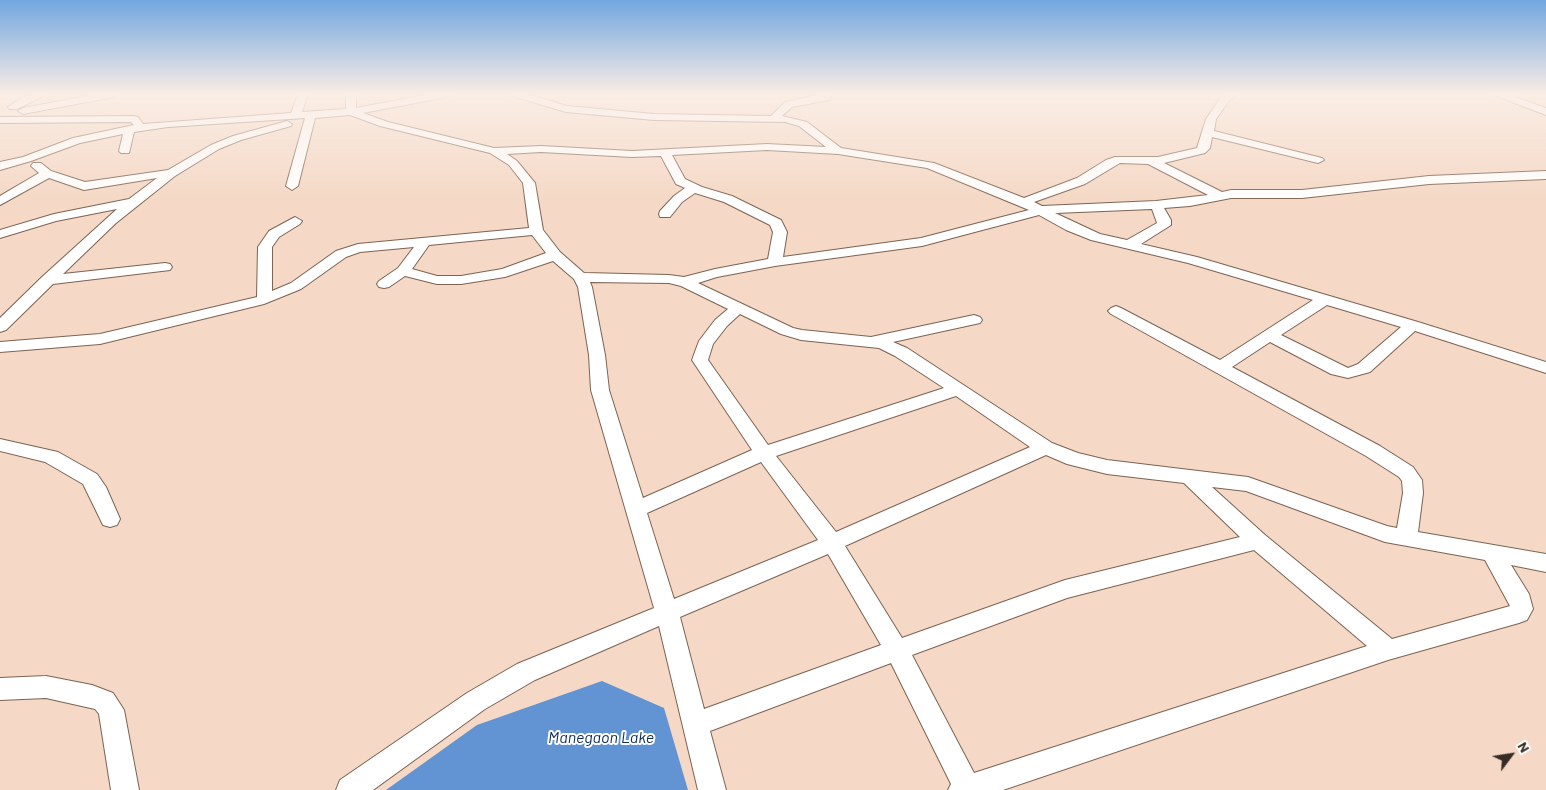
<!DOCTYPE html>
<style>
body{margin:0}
#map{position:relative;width:1546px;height:790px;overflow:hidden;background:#f5d8c5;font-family:Barlow,sans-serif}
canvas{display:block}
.north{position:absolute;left:1486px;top:730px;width:50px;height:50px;-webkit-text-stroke:4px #fff;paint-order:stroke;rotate:59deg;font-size:14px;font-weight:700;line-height:20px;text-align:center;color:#382d26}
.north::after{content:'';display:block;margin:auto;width:18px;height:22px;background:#382d26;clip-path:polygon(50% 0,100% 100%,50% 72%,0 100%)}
</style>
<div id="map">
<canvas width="1546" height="790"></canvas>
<div class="north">N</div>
</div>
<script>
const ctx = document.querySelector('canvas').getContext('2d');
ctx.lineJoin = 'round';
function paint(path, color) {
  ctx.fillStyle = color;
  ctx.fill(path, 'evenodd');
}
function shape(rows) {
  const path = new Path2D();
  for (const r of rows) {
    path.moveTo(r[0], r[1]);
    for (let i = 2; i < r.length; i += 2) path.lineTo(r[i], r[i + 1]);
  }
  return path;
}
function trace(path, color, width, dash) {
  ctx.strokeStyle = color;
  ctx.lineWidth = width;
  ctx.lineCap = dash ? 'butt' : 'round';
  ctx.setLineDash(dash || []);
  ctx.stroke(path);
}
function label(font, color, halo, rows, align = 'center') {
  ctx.font = font + ' Barlow,sans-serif';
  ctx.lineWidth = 4;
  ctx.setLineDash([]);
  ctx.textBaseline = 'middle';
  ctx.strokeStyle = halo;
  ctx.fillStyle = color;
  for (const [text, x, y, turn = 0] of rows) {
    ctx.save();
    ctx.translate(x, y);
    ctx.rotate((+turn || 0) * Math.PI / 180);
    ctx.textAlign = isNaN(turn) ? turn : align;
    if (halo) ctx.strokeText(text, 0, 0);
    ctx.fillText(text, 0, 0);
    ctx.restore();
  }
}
paint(shape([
 [602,681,664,708,688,790,386,790,477,725]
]), '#6293d3');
const minor = shape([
 [32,94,47,94,17,109,9,109,8,107,23,97,32,94],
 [98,94,119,94,114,97,23,114,18,111,23,108,98,94],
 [298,94,308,94,302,112,346,109,346,94,356,94,356,108,431,94,452,94,447,97,363,113,388,122,494,148,541,146,632,151,767,144,826,147,799,126,785,122,654,120,566,112,512,96,511,94,527,94,567,106,654,114,771,116,785,102,823,94,833,94,829,100,792,107,782,116,807,122,841,148,934,163,1024,198,1077,178,1106,160,1115,157,1158,157,1197,148,1206,119,1221,97,1226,94,1238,94,1229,101,1216,119,1214,131,1322,158,1324,160,1318,163,1212,137,1210,148,1205,153,1164,163,1222,192,1231,190,1302,190,1429,176,1546,171,1546,179,1429,184,1302,198,1231,198,1190,206,1164,208,1171,220,1171,225,1141,244,1197,257,1418,322,1546,362,1546,373,1415,331,1370,372,1348,378,1331,374,1270,342,1232,367,1380,446,1413,467,1422,480,1423,493,1418,532,1546,554,1546,572,1511,565,1529,594,1533,609,1527,620,1519,623,1388,660,1003,790,948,790,951,784,891,663,710,731,726,790,698,790,659,626,535,680,485,709,373,790,336,790,340,780,467,693,517,664,654,608,591,390,589,355,578,287,574,279,553,261,505,277,461,284,437,284,405,276,389,287,384,288,379,287,377,284,379,281,398,268,414,247,360,252,346,257,301,289,264,304,100,344,0,352,0,342,100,334,257,297,258,247,269,231,295,217,302,221,300,224,279,237,272,247,272,291,291,283,336,251,358,244,529,228,523,183,509,165,490,153,380,126,350,115,315,118,298,186,292,190,286,186,305,118,168,127,134,132,129,153,121,153,119,151,123,134,80,143,31,161,0,170,0,162,23,157,73,138,134,125,131,122,0,123,0,117,134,116,138,117,143,124,291,113,298,94],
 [767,150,838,154,927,168,1029,210,921,238,783,257,787,232,781,220,732,196,702,187,685,179,672,155,767,150],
 [541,152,632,157,661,156,676,184,685,188,674,196,660,211,659,214,660,217,670,217,682,202,695,193,724,202,770,225,773,232,768,259,715,269,684,277,669,275,584,273,560,252,543,230,535,183,517,161,507,154,541,152],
 [1120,163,1148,164,1208,195,1156,201,1042,206,1034,202,1085,184,1120,163],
 [1152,209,1157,223,1127,240,1100,234,1055,213,1152,209],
 [1039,215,1066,230,1091,240,1188,263,1313,300,1220,360,1121,308,1116,306,1111,308,1108,311,1111,314,1366,456,1399,477,1402,481,1403,493,1397,528,1387,526,1248,477,1107,460,1078,453,1052,443,907,348,893,342,980,323,982,320,980,317,974,315,871,337,802,330,793,328,698,283,717,277,775,266,922,246,1039,215],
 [532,235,546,253,502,269,461,276,437,276,412,269,429,245,532,235],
 [590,282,669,283,681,286,728,309,715,320,699,341,692,360,752,450,643,498,609,390,605,355,592,287,590,282],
 [1327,305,1401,327,1358,364,1348,368,1281,335,1327,305],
 [740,314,781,334,801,340,879,348,895,356,944,388,768,445,708,360,713,344,727,326,740,314],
 [956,396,1030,447,836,532,776,456,956,396],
 [1046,455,1067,464,1107,474,1184,483,1240,537,1065,580,902,638,845,546,1046,455],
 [761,462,818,540,674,599,647,513,761,462],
 [1212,487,1246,491,1385,542,1485,560,1510,606,1392,639,1265,535,1212,487],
 [1254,550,1367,646,974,773,912,655,1067,598,1254,550],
 [828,554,881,645,704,709,680,617,828,554],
 [1491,94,1506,94,1546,108,1546,115,1491,94],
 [287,121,292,124,291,126,241,140,219,149,175,176,116,223,63,274,165,263,170,264,172,267,170,270,53,284,6,330,0,332,0,318,42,277,117,209,56,221,0,238,0,230,54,214,129,199,157,178,84,190,49,178,0,205,0,196,39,173,31,166,33,163,41,163,51,171,85,182,168,170,211,145,233,136,287,121],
 [0,439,58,452,97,474,106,487,120,519,117,525,110,527,103,525,83,484,45,462,0,451,0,439],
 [46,676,92,685,113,693,124,710,139,790,111,790,99,714,95,709,46,698,0,700,0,678,46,676]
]);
trace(minor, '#7c6352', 2);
paint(minor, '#fff');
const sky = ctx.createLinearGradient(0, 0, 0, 205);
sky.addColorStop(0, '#72a7e0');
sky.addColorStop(0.46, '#faede5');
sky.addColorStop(1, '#faede500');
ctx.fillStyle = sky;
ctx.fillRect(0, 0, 1546, 205);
label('italic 16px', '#0a2c55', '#fff', [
 ["Manegaon Lake",601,738]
]);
</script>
